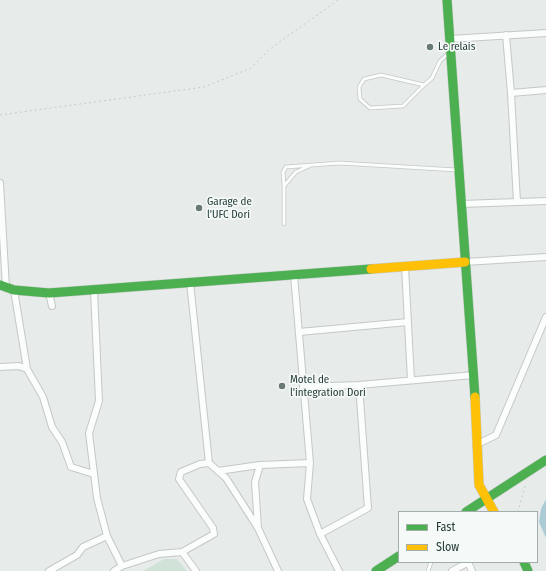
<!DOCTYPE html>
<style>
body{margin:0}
#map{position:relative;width:546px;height:571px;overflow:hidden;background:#e7ebe9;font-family:"Fira Sans Condensed",sans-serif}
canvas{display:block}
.legend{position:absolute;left:398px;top:511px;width:140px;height:52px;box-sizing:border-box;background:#f5f9f8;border:1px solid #a2aeac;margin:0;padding:5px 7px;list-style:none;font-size:12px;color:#253d39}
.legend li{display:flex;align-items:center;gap:8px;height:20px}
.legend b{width:20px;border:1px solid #a2aeac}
</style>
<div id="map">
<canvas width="546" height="571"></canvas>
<ul class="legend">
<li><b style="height:5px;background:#4caf50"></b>Fast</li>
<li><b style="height:5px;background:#ffc107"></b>Slow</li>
</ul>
</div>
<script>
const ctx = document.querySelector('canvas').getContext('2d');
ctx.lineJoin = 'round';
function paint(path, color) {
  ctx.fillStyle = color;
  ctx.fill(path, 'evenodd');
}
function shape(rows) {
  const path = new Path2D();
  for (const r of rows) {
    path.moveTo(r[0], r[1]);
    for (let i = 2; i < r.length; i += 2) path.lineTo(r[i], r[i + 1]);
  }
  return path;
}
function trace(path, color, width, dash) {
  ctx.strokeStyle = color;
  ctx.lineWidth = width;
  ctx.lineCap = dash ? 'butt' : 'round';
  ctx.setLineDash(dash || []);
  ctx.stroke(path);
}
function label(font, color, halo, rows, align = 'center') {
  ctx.font = font + ' "Fira Sans Condensed",sans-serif';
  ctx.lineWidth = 3.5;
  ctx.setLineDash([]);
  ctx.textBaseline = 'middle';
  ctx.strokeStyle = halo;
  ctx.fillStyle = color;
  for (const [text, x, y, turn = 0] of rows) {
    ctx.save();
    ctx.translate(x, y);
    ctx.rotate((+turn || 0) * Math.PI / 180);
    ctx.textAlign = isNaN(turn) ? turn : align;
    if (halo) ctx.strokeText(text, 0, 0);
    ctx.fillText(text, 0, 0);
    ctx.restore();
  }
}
paint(shape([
 [164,559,177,559,187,571,143,571]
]), '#d1e3d8');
paint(shape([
 [546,499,546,538,539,522,541,509]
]), '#abccd5');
const lane = shape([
 [424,85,381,75,364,79,359,87,360,99,370,108,403,106,424,85,432,78,440,61,449,53],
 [284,186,283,172,286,167,339,163,457,170],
 [284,224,284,186,296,172,309,166],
 [428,571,431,562]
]);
const street = shape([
 [506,35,511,93,517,202],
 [450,39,546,33],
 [511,93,546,90],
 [0,183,6,288],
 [461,204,546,201],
 [465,262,546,257],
 [405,267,411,380],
 [294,275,310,463,307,499,320,534,339,571],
 [190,282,209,463,226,478,258,528,278,571],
 [14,290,27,369,43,397,52,427,62,442,71,467,94,474],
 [94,291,99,401,89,433,97,498,107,536,122,566],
 [49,293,52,306],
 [299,332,408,322],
 [0,367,19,366,27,369],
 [303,387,359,385],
 [476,445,496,435,546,317],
 [218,471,260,465,310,463],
 [258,528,255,482,260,465],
 [320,534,368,508,359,385,474,375],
 [182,552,214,534,213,528,179,479,181,472,200,464,209,463],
 [468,562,472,571],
 [49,571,77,555,83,547,107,536],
 [114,571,122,566,159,554,182,552,196,571],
 [452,571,469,562]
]);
const fast = shape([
 [447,0,475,397],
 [0,285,14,290,49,293,371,269],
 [466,512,546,460],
 [524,562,528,571],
 [376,571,399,556]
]);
const slow = shape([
 [371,269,465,262],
 [475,397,479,485,494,512]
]);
trace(lane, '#c4c8c6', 4.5);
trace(street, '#c4c8c6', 8);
trace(fast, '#c3c9c7', 10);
trace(slow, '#c3c9c7', 10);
trace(shape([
 [0,115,204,87,251,68,270,49,338,0],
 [518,512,526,483]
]), '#c2cbc9', 1, [2, 3]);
trace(lane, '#fbfcfc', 3);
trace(street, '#fbfcfc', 6);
trace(fast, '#4caf50', 9);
trace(slow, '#ffc107', 9);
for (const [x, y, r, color] of [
 [430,47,4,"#697a77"],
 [199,208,4,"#697a77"],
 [282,386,4,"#697a77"]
]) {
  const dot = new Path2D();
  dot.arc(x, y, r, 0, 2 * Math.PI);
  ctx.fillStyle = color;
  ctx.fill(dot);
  trace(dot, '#f5f9f8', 1.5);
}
label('11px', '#253d39', '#f5f9f8', [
 ["Le relais",438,47],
 ["Garage de",207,202],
 ["l'UFC Dori",207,215],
 ["Motel de",290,380],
 ["l'integration Dori",290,393]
], 'left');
</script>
